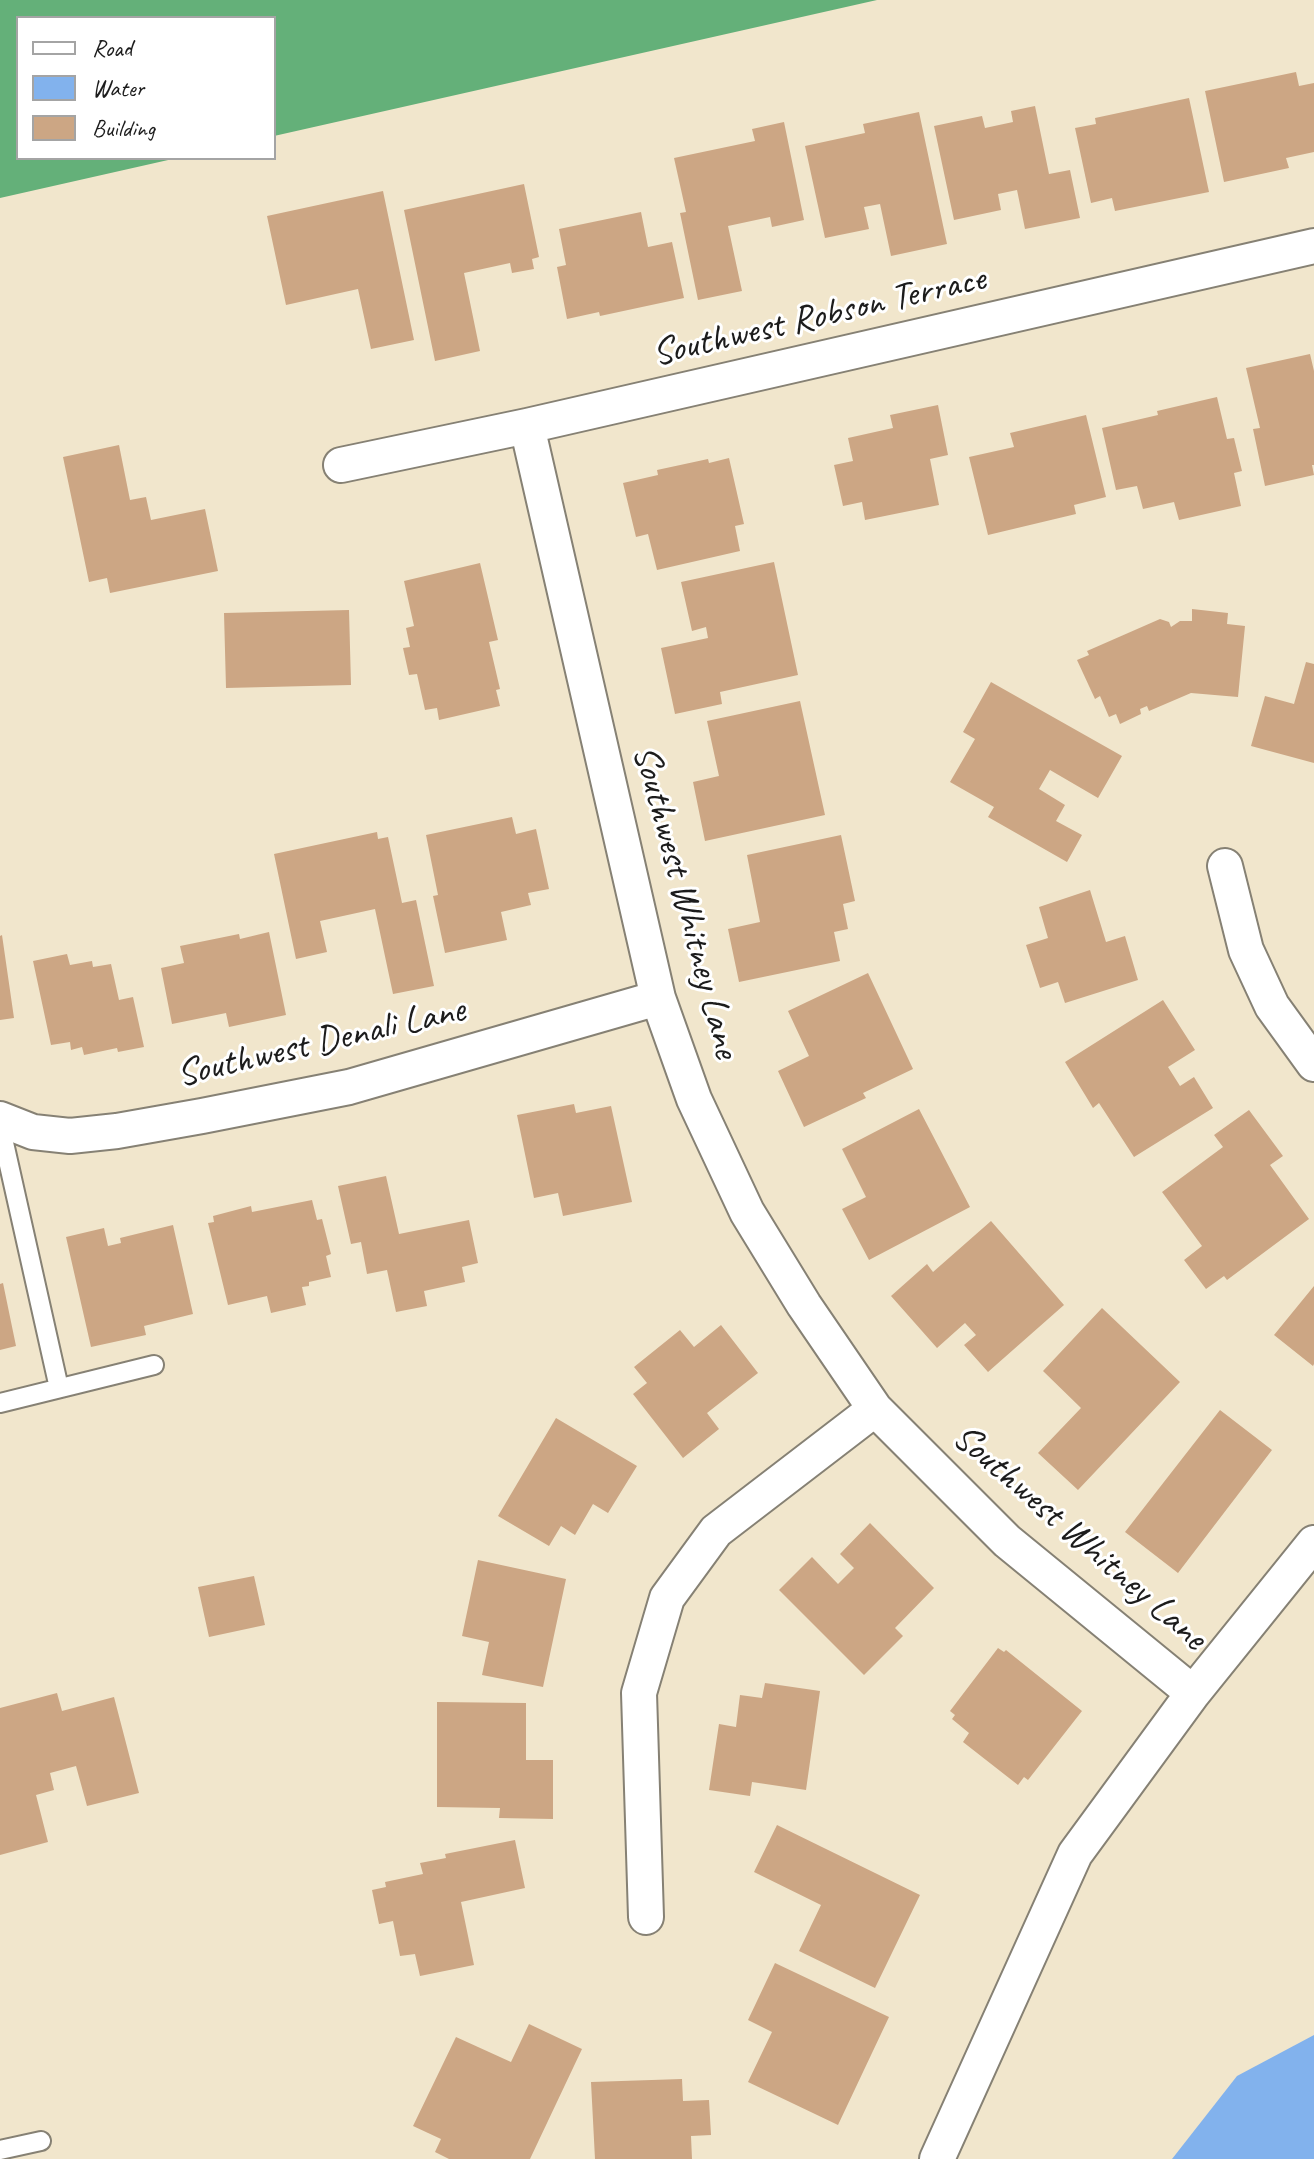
<!DOCTYPE html>
<style>
body{margin:0}
#map{position:relative;width:1314px;height:2159px;overflow:hidden;background:#f1e6cc;font-family:Caveat,sans-serif}
canvas{display:block}
.legend{position:absolute;left:16px;top:16px;width:260px;height:144px;box-sizing:border-box;background:#fff;border:2px solid #a4a4a4;margin:0;padding:10px 14px;list-style:none;font-size:24px;color:#1c1c1c}
.legend li{display:flex;align-items:center;gap:16px;height:40px}
.legend b{width:40px;border:2px solid #a4a4a4}
</style>
<div id="map">
<canvas width="1314" height="2159"></canvas>
<ul class="legend">
<li><b style="height:10px;background:#fff"></b>Road</li>
<li><b style="height:22px;background:#82b2ed"></b>Water</li>
<li><b style="height:22px;background:#cca684"></b>Building</li>
</ul>
</div>
<script>
const ctx = document.querySelector('canvas').getContext('2d');
ctx.lineJoin = 'round';
function paint(path, color) {
  ctx.fillStyle = color;
  ctx.fill(path, 'evenodd');
}
function shape(rows) {
  const path = new Path2D();
  for (const r of rows) {
    path.moveTo(r[0], r[1]);
    for (let i = 2; i < r.length; i += 2) path.lineTo(r[i], r[i + 1]);
  }
  return path;
}
function trace(path, color, width, dash) {
  ctx.strokeStyle = color;
  ctx.lineWidth = width;
  ctx.lineCap = dash ? 'butt' : 'round';
  ctx.setLineDash(dash || []);
  ctx.stroke(path);
}
function label(font, color, halo, rows, align = 'center') {
  ctx.font = font + ' Caveat,sans-serif';
  ctx.lineWidth = 6;
  ctx.setLineDash([]);
  ctx.textBaseline = 'middle';
  ctx.strokeStyle = halo;
  ctx.fillStyle = color;
  for (const [text, x, y, turn = 0] of rows) {
    ctx.save();
    ctx.translate(x, y);
    ctx.rotate((+turn || 0) * Math.PI / 180);
    ctx.textAlign = isNaN(turn) ? turn : align;
    if (halo) ctx.strokeText(text, 0, 0);
    ctx.fillText(text, 0, 0);
    ctx.restore();
  }
}
paint(shape([
 [0,0,877,0,274,136,274,18,18,18,18,158,177,158,0,198]
]), '#64b079');
paint(shape([
 [1314,2035,1314,2159,1172,2159,1237,2076]
]), '#82b2ed');
paint(shape([
 [1296,72,1299,86,1314,83,1314,152,1286,158,1289,168,1224,182,1205,91],
 [1189,98,1209,192,1115,211,1112,198,1091,203,1075,128,1096,124,1095,118],
 [1035,106,1049,174,1070,170,1080,218,1025,229,1017,190,998,194,1001,210,954,220,934,126,982,116,985,128,1013,122,1011,111],
 [919,112,947,244,891,256,880,204,864,207,869,229,825,238,805,146,865,133,863,124],
 [784,122,804,220,772,227,770,217,728,226,742,291,698,300,680,213,686,212,674,158,755,141,752,129],
 [524,184,539,257,532,259,534,269,512,273,510,263,464,273,480,351,435,361,404,210],
 [383,191,414,340,371,349,358,289,286,305,267,216],
 [641,212,648,247,672,242,684,298,600,316,599,312,567,319,557,267,566,265,559,229],
 [1310,354,1314,371,1314,465,1312,465,1314,475,1265,486,1253,429,1260,428,1246,368],
 [1217,397,1227,439,1234,438,1242,471,1234,473,1241,506,1179,520,1174,502,1143,509,1137,486,1116,490,1102,428,1158,415,1157,411],
 [938,405,948,455,930,459,939,505,865,520,862,502,843,506,834,465,853,461,848,438,893,428,890,415],
 [1086,415,1106,497,1074,505,1076,514,988,535,969,457,1014,447,1010,433],
 [119,445,130,500,146,497,151,520,205,509,218,571,110,593,107,578,89,582,63,457],
 [729,458,744,524,735,526,740,551,657,570,648,534,636,537,623,483,658,475,657,470,708,459,709,463],
 [774,562,798,675,720,692,722,704,675,714,661,648,708,638,706,627,692,631,681,582],
 [480,563,498,640,489,642,500,689,496,690,500,706,439,720,437,708,425,710,417,674,409,675,403,648,410,647,406,628,414,626,404,581],
 [1192,609,1228,613,1227,624,1245,626,1238,697,1191,693,1149,711,1147,706,1140,709,1141,714,1120,724,1116,714,1109,717,1100,696,1095,699,1077,660,1089,655,1087,651,1160,619,1169,622,1171,627,1180,621,1192,621],
 [349,610,351,685,226,688,224,613],
 [1306,662,1314,664,1314,763,1251,746,1265,696,1294,704],
 [991,682,1122,756,1098,798,1050,770,1039,789,1065,805,1056,821,1082,835,1067,862,988,817,994,807,950,782,975,739,963,732],
 [800,701,825,815,705,841,693,782,719,776,707,721],
 [512,817,516,834,536,829,549,889,528,893,531,905,501,912,507,940,445,953,433,896,438,895,426,835],
 [377,832,378,839,388,837,402,903,416,900,434,986,393,994,375,909,320,921,327,952,296,959,274,854],
 [841,835,855,901,843,904,848,929,834,932,840,961,739,982,728,929,760,922,747,855],
 [1090,890,1106,942,1125,936,1138,980,1065,1003,1058,982,1040,988,1026,945,1048,938,1039,907],
 [269,932,286,1015,229,1027,226,1013,172,1024,161,968,184,963,180,946,239,934,240,939],
 [2,935,14,1018,0,1020,0,936],
 [67,954,70,965,92,961,93,967,111,964,119,1000,133,997,144,1047,118,1052,117,1048,84,1055,82,1047,71,1050,70,1042,51,1045,33,961],
 [868,973,913,1069,863,1093,866,1098,804,1127,778,1071,809,1056,788,1011],
 [1163,1000,1195,1050,1168,1067,1180,1086,1194,1077,1213,1108,1134,1157,1099,1103,1093,1108,1065,1062],
 [574,1104,576,1113,611,1106,632,1202,563,1216,558,1193,534,1198,517,1115],
 [919,1109,970,1207,869,1260,842,1209,866,1197,842,1149],
 [1249,1110,1283,1156,1270,1165,1309,1219,1227,1280,1224,1276,1206,1289,1184,1260,1202,1246,1162,1192,1223,1147,1214,1135],
 [386,1176,399,1234,469,1220,478,1263,462,1267,465,1282,424,1291,427,1306,396,1312,387,1270,367,1274,361,1242,351,1244,338,1186],
 [312,1200,317,1220,322,1219,331,1254,326,1256,331,1277,309,1282,309,1286,302,1287,306,1305,271,1313,267,1296,228,1305,208,1223,214,1222,213,1216,251,1206,252,1212],
 [991,1221,1064,1305,988,1372,964,1345,976,1335,965,1323,937,1348,891,1296,927,1264,933,1272],
 [173,1225,193,1314,144,1326,146,1335,91,1347,66,1237,104,1228,108,1246,121,1243,120,1238],
 [3,1283,16,1346,0,1350,0,1284],
 [1314,1286,1314,1364,1313,1366,1274,1335],
 [1102,1308,1180,1382,1078,1490,1038,1453,1081,1408,1043,1371],
 [721,1325,758,1373,707,1413,719,1429,683,1458,633,1394,647,1383,634,1367,680,1330,694,1347],
 [1220,1410,1272,1450,1178,1573,1125,1532],
 [556,1418,637,1466,608,1513,593,1504,575,1535,561,1526,549,1546,498,1516],
 [870,1523,934,1588,895,1628,903,1636,864,1675,779,1590,812,1557,838,1584,854,1568,840,1554],
 [478,1560,566,1579,543,1687,482,1675,489,1642,462,1636],
 [254,1576,265,1625,209,1637,198,1587],
 [998,1648,1004,1652,1006,1650,1082,1711,1028,1780,1024,1777,1018,1785,963,1742,969,1733,952,1719,955,1715,950,1711],
 [765,1683,820,1691,806,1790,752,1782,750,1796,709,1790,719,1724,736,1727,740,1695,762,1698],
 [57,1693,62,1711,114,1697,139,1793,87,1806,76,1766,50,1773,54,1790,36,1795,48,1842,0,1855,0,1708],
 [437,1702,526,1703,526,1760,553,1760,553,1819,499,1818,500,1808,437,1807],
 [777,1825,920,1895,875,1988,799,1951,821,1905,754,1872],
 [515,1840,525,1888,461,1902,474,1965,420,1976,415,1954,400,1956,393,1921,379,1924,372,1890,386,1887,385,1882,423,1874,420,1863,446,1858,445,1854],
 [775,1963,889,2017,838,2125,748,2082,772,2032,748,2020],
 [529,2024,582,2049,530,2159,449,2159,435,2152,441,2139,413,2126,456,2037,511,2062],
 [682,2079,683,2101,709,2100,711,2135,691,2136,692,2159,595,2159,591,2082]
]), '#cca684');
const lane = shape([
 [0,1125,59,1388],
 [0,1403,154,1365],
 [0,2150,41,2141]
]);
const street = shape([
 [527,426,658,998,694,1099,747,1212,804,1305,875,1409,1007,1541,1193,1693],
 [341,465,527,426,1314,246],
 [1225,866,1246,950,1272,1006,1314,1064],
 [0,1119,33,1132,70,1136,117,1131,202,1116,349,1087,658,998],
 [646,1917,639,1693,667,1598,716,1531,875,1409],
 [937,2159,1075,1854,1193,1693,1314,1543]
]);
trace(lane, '#868174', 22);
trace(street, '#868174', 38);
trace(lane, '#fff', 18);
trace(street, '#fff', 34);
label('38px', '#1c1c1c', '#fff', [
 ["Southwest Robson Terrace",819,317,-13],
 ["Southwest Whitney Lane",685,902,75],
 ["Southwest Denali Lane",321,1043,-13],
 ["Southwest Whitney Lane",1079,1538,41]
]);
</script>
